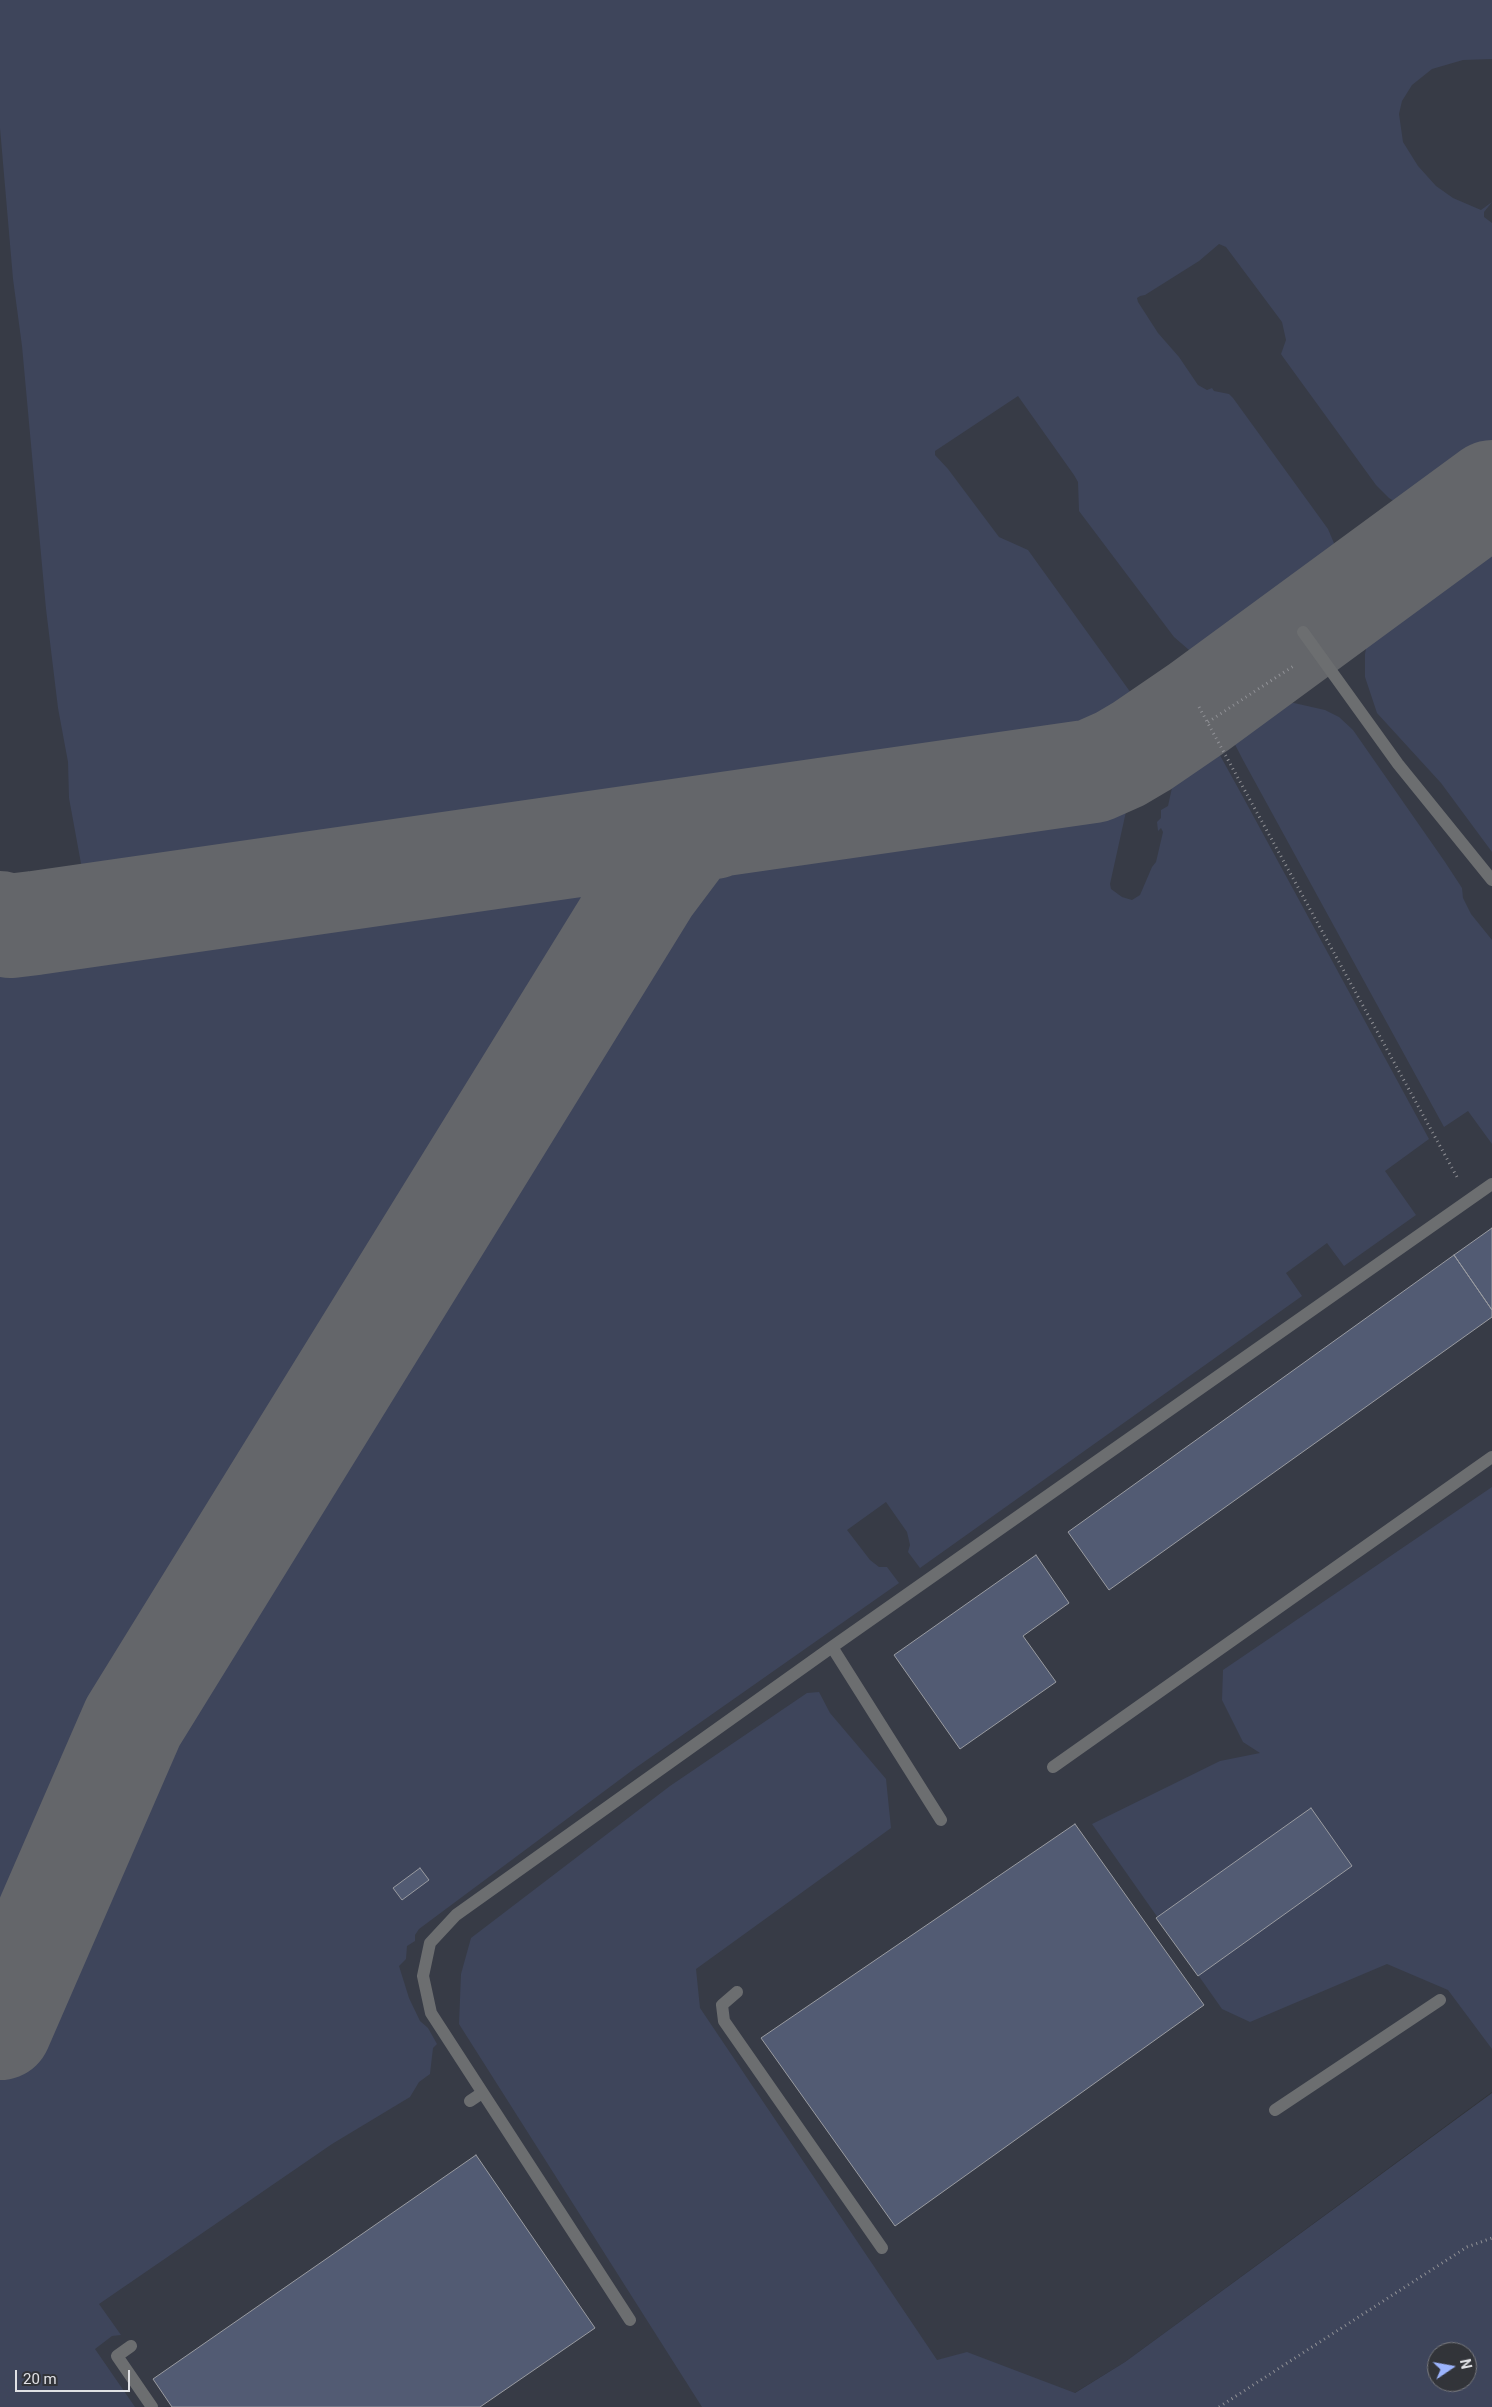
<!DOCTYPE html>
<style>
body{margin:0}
#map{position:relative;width:1492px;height:2407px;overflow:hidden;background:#323439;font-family:Roboto,sans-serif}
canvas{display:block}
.north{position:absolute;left:1427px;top:2342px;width:50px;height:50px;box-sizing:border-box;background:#323439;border:1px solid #78797e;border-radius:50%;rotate:78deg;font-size:14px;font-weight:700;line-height:20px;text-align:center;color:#e0e1e5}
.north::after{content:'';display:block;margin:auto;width:18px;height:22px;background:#9cb4fd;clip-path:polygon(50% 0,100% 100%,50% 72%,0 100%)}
.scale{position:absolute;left:15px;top:2370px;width:115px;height:22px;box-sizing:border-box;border:2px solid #e0e1e5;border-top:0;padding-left:6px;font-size:15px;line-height:18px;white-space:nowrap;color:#e0e1e5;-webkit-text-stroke:4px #323439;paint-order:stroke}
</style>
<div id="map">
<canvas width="1492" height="2407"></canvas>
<div class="north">N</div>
<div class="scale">20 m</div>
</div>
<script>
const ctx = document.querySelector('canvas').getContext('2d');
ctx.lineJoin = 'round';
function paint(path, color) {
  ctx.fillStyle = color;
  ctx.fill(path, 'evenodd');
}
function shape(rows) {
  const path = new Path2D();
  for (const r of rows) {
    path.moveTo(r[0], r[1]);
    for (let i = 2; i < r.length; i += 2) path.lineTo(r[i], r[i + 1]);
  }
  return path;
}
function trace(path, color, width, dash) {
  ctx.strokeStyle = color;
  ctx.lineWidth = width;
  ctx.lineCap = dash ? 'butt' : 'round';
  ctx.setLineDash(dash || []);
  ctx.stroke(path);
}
paint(shape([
 [0,0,1492,0,1492,2092,1125,2362,1052,2407,0,2407]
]), '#373b46');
paint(shape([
 [0,0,1492,0,1492,59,1463,60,1432,69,1412,85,1402,101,1399,114,1403,142,1418,166,1436,186,1453,198,1481,210,1492,202,1484,212,1484,217,1492,223,1492,469,1428,516,1403,507,1389,498,1376,485,1283,357,1281,354,1286,340,1282,322,1226,247,1219,244,1199,261,1145,295,1140,296,1137,298,1138,302,1158,333,1179,357,1198,385,1207,390,1212,388,1214,391,1229,394,1233,398,1328,529,1339,555,1340,581,1333,588,1229,663,1224,664,1196,656,1174,637,1079,511,1078,482,1074,475,1018,396,935,451,935,455,948,469,999,537,1028,550,1131,693,1135,706,1130,728,1133,733,1114,745,1082,756,782,792,366,853,354,852,260,870,255,868,83,892,82,869,69,798,68,762,58,708,46,609,22,346,13,279,0,128],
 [1492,527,1492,852,1441,783,1377,713,1365,677,1365,654,1370,628,1381,599,1477,528],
 [1251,698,1294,703,1325,710,1339,717,1353,730,1445,862,1462,888,1463,898,1471,914,1492,940,1492,1144,1468,1111,1444,1127,1243,760,1227,729,1232,726,1231,721,1235,718,1237,707,1244,700],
 [1202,734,1206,740,1211,739,1243,797,1429,1139,1385,1171,1416,1215,1344,1266,1327,1243,1286,1273,1302,1296,920,1568,908,1552,910,1545,907,1532,886,1502,847,1530,870,1560,879,1567,887,1567,899,1583,634,1769,419,1929,415,1935,415,1941,407,1946,406,1959,399,1966,409,1998,420,2021,428,2028,437,2044,433,2048,430,2074,419,2082,410,2097,332,2144,99,2304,121,2335,112,2336,95,2349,135,2407,0,2407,0,951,1129,786,1131,789,1110,884,1111,889,1122,897,1132,900,1140,895,1152,867,1156,862,1163,832,1161,828,1158,831,1157,822,1161,818,1161,810,1168,806,1180,751],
 [1492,1487,1492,2049,1448,1990,1387,1964,1250,2022,1222,2009,1092,1824,1220,1761,1260,1753,1243,1742,1222,1700,1223,1670],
 [819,1692,830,1713,886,1779,891,1828,696,1969,700,2008,937,2360,967,2352,1075,2393,1125,2362,1492,2093,1492,2407,702,2407,459,2024,461,1974,471,1938,670,1786,807,1693],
 [1437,2352,1467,2352,1467,2382,1437,2382]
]), '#3e455b');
trace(shape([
 [0,923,10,926,35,923,1093,771,1120,759,1142,746,1199,707,1492,492],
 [0,2028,133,1722,649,886,685,838,700,829,713,827]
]), '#64666a', 104);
const building = shape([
 [1492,1228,1492,1310,1454,1255,1492,1228],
 [1454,1255,1492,1310,1492,1317,1109,1590,1068,1532,1454,1255],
 [1036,1555,1069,1603,1023,1636,1056,1682,960,1749,894,1655,1036,1555],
 [1311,1808,1352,1866,1198,1976,1156,1918,1311,1808],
 [1075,1824,1204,2005,895,2226,761,2038,1075,1824],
 [420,1868,429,1880,402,1900,393,1888,420,1868],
 [476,2155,595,2328,480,2407,172,2407,153,2379,476,2155]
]);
paint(building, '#525b73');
trace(building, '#999ba1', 1);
trace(shape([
 [1199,707,1457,1177],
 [1208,722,1295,665],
 [1219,2407,1467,2247,1492,2238]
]), '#909196', 3, [1, 4]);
trace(shape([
 [1303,632,1398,764,1492,880],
 [832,1647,941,1820],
 [1053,1767,1492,1457],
 [737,1992,722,2005,724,2021,882,2248],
 [470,2101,482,2093],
 [1275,2110,1440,2000],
 [630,2320,431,2013,423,1976,430,1943,456,1915,832,1647,1492,1184],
 [131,2346,117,2356,152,2407]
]), '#6c6e70', 12);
</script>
